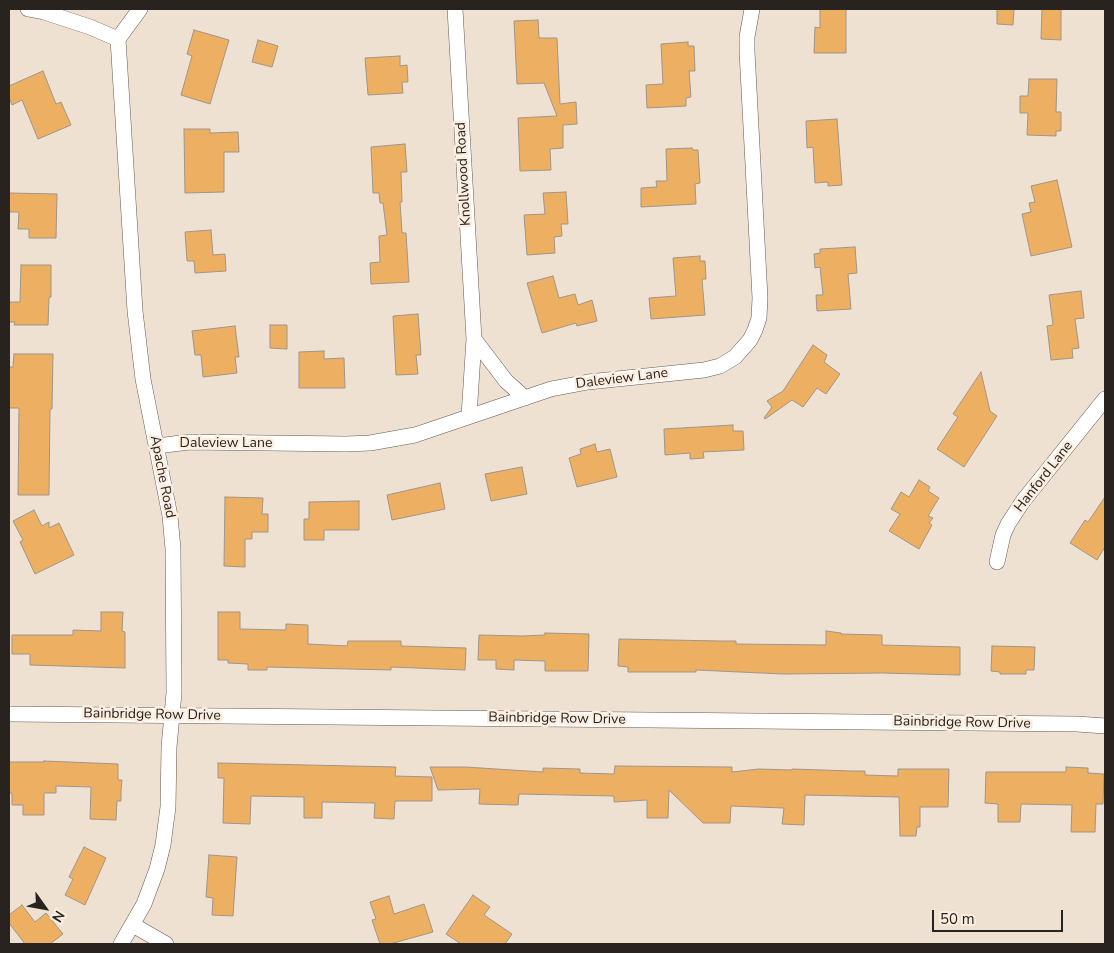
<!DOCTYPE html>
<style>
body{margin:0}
#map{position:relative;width:1114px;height:953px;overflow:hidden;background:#eee1d2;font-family:"Nunito Sans",sans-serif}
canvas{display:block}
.frame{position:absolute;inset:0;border:10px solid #28231e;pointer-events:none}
.north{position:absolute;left:20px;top:883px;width:50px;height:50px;-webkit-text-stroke:4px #fbeee0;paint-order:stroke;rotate:122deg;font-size:14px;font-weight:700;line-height:20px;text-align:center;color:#28231e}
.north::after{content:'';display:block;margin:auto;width:18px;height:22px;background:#28231e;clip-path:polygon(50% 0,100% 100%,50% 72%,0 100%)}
.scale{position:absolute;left:932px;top:910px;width:131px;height:22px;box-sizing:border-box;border:2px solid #28231e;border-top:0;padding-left:6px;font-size:15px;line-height:18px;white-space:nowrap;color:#28231e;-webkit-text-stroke:4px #fbeee0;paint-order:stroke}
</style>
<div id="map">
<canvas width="1114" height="953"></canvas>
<div class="frame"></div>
<div class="north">N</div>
<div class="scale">50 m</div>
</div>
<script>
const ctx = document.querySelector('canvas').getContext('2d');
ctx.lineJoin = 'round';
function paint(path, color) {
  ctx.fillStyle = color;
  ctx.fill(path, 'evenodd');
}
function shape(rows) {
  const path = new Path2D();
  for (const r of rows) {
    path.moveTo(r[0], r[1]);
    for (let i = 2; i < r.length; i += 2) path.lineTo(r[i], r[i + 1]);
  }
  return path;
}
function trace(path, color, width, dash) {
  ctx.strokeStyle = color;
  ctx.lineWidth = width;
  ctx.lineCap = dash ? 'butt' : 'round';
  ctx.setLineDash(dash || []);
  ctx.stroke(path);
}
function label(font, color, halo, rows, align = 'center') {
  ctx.font = font + ' "Nunito Sans",sans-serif';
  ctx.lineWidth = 5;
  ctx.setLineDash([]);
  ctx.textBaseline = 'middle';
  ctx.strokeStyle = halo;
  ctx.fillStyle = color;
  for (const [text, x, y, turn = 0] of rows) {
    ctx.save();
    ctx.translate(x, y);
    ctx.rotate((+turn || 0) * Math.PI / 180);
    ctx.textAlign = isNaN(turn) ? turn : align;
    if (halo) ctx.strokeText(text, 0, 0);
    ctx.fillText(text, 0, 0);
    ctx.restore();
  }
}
const building = shape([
 [820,9,846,9,846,53,814,53,815,27,820,28,820,9],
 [997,9,1014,9,1013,25,997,24,997,9],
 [1042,9,1061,9,1061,40,1041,39,1042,9],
 [538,20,539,38,557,38,560,104,576,102,577,124,563,125,563,148,550,149,551,170,520,171,518,118,557,116,544,83,517,84,514,21,538,20],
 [194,30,229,40,210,104,181,95,192,56,187,54,194,30],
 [258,40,278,46,272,67,252,62,258,40],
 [688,42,688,46,694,46,695,71,689,71,691,97,686,98,686,106,647,108,646,85,663,84,661,44,688,42],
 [400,56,400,66,407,65,408,82,402,82,403,93,368,95,365,58,400,56],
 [43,71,56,104,61,102,71,125,38,139,22,100,12,105,9,97,9,86,43,71],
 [1029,79,1057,79,1056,112,1061,112,1061,131,1056,131,1056,136,1027,135,1028,113,1020,113,1020,96,1028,96,1029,79],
 [837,119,842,185,828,186,828,182,815,183,813,147,807,148,806,121,837,119],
 [184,129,210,129,210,133,238,132,239,152,224,152,224,192,185,193,184,129],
 [405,144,407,172,401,172,402,202,400,202,402,233,406,233,409,282,371,284,370,263,380,262,379,236,387,235,383,203,380,203,379,193,373,193,371,147,405,144],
 [692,148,693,150,698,150,700,183,695,184,696,204,641,207,641,188,657,187,656,181,667,181,666,149,692,148],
 [1057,180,1072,247,1031,256,1022,214,1031,212,1029,203,1035,202,1031,186,1057,180],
 [566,192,568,224,561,224,562,236,554,237,555,253,527,255,524,215,545,214,543,193,566,192],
 [9,193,57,194,56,238,29,238,29,229,18,229,19,212,9,212,9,193],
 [211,230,213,255,225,254,226,271,195,273,194,261,187,261,185,232,211,230],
 [855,247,857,273,848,274,851,309,817,311,816,295,823,295,820,267,815,268,814,254,820,253,820,249,855,247],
 [700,256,700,261,705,261,706,279,702,279,705,315,651,319,649,298,676,296,673,258,700,256],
 [21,265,51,265,51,297,49,297,48,325,14,325,15,322,9,322,9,302,20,302,21,265],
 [553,276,559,298,575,294,578,305,592,300,597,321,577,326,576,323,542,333,527,283,553,276],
 [1081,291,1084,318,1075,319,1079,348,1072,349,1073,358,1051,360,1047,326,1053,325,1049,295,1081,291],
 [418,314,421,355,416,355,418,374,396,375,393,316,418,314],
 [270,325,287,325,287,349,270,348,270,325],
 [235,326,239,357,235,357,237,373,203,377,201,355,195,355,192,331,235,326],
 [813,345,827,355,824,362,840,374,826,394,817,388,803,407,792,400,765,419,764,418,772,407,767,401,783,391,813,345],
 [324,351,324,359,344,358,345,388,299,388,299,352,324,351],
 [14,354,53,354,52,409,50,409,49,495,18,495,19,408,9,408,9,367,13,367,14,354],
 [981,372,990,411,997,416,964,467,937,449,958,417,953,414,981,372],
 [733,425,733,431,743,431,744,450,703,452,704,458,690,459,690,453,665,455,664,429,733,425],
 [595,444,597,452,610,449,617,477,577,487,569,458,581,454,580,449,595,444],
 [522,467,527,494,491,501,485,474,522,467],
 [919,480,930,487,928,491,939,498,928,516,933,518,929,523,932,525,919,549,889,531,900,514,891,509,901,492,909,497,919,480],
 [440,483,445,509,392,520,387,495,440,483],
 [225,497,263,498,262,514,268,514,268,532,252,532,252,539,245,539,245,567,224,566,225,497],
 [1105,497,1105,547,1097,560,1070,543,1085,520,1088,522,1105,497],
 [359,501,359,530,324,530,324,540,304,540,304,519,309,519,309,502,359,501],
 [34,510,42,526,49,522,49,528,59,523,74,555,35,574,20,542,23,540,13,521,34,510],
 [101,612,123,612,122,631,125,632,125,668,30,665,30,654,12,654,12,635,73,635,73,630,101,631,101,612],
 [218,612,240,612,240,629,286,630,286,624,308,625,308,644,347,646,348,641,401,641,401,646,466,648,465,670,391,667,391,670,267,667,267,670,248,670,248,664,228,663,228,660,218,660,218,612],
 [826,631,841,633,841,634,882,635,882,645,960,647,960,675,882,673,783,674,696,670,696,672,628,672,628,667,618,666,619,639,720,641,736,641,736,644,826,645,826,631],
 [545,633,589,634,588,671,545,671,545,661,514,660,514,670,496,669,496,660,478,660,479,635,522,636,545,635,545,633],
 [992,646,1035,647,1034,670,1026,670,1026,674,1000,674,1000,672,991,671,992,646],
 [44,761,118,764,118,780,122,780,121,791,121,801,117,801,116,820,90,819,91,787,56,786,56,793,44,793,44,815,23,815,23,805,12,805,12,793,9,793,9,762,44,762,44,761],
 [218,763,396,767,395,776,432,777,432,801,395,801,394,819,374,818,375,803,322,802,322,818,304,818,304,797,251,796,250,824,223,823,224,778,218,778,218,763],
 [615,766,732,767,732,772,759,769,792,770,792,769,852,771,865,771,865,775,898,776,898,769,949,769,948,807,920,807,920,827,917,827,916,836,900,836,899,797,805,795,804,825,782,824,784,808,731,806,730,823,703,823,669,790,668,818,647,818,647,800,614,802,614,796,519,794,518,805,479,804,480,789,438,790,430,767,465,767,543,772,543,768,580,769,580,773,614,774,615,766],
 [1066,767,1088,768,1088,773,1104,774,1103,804,1096,804,1095,832,1071,832,1072,805,1021,804,1020,822,998,822,998,804,985,803,986,772,1066,772,1066,767],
 [84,847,106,858,85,905,65,895,73,879,69,877,84,847],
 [209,855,237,857,233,916,212,915,213,898,206,897,209,855],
 [473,895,490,907,484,915,512,934,505,944,461,944,446,934,473,895],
 [389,896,394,914,424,904,433,932,390,944,380,944,372,920,376,919,370,902,389,896],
 [22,905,35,922,46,913,63,934,50,944,25,944,9,923,9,915,22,905]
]);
paint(building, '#edaf62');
trace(building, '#a19587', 1);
const minor = shape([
 [28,9,44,12,90,27,118,39],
 [455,9,474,339,469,416],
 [474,339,506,381,525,398],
 [157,446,189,442,346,444,370,443,415,435,551,389,588,382,704,370,720,366,735,357,750,340,755,330,759,318,760,298,747,51,747,37,752,9],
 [997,562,1003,535,1008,524,1023,501,1105,399],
 [9,714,1077,724,1105,726],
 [133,925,166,944],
 [121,944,144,904,157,869,163,845,168,807,169,747,174,693,173,549,170,516,143,379,135,311,118,39,140,9]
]);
trace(minor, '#64594c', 16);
trace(minor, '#fff', 15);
label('14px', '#28231e', '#fbeee0', [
 ["Knollwood Road",464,174,-93],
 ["Daleview Lane",622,379,-7],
 ["Daleview Lane",226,444],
 ["Apache Road",162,477,79],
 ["Hanford Lane",1044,477,-52],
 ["Bainbridge Row Drive",152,715,1],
 ["Bainbridge Row Drive",557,719,1],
 ["Bainbridge Row Drive",962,723,1]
]);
</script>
